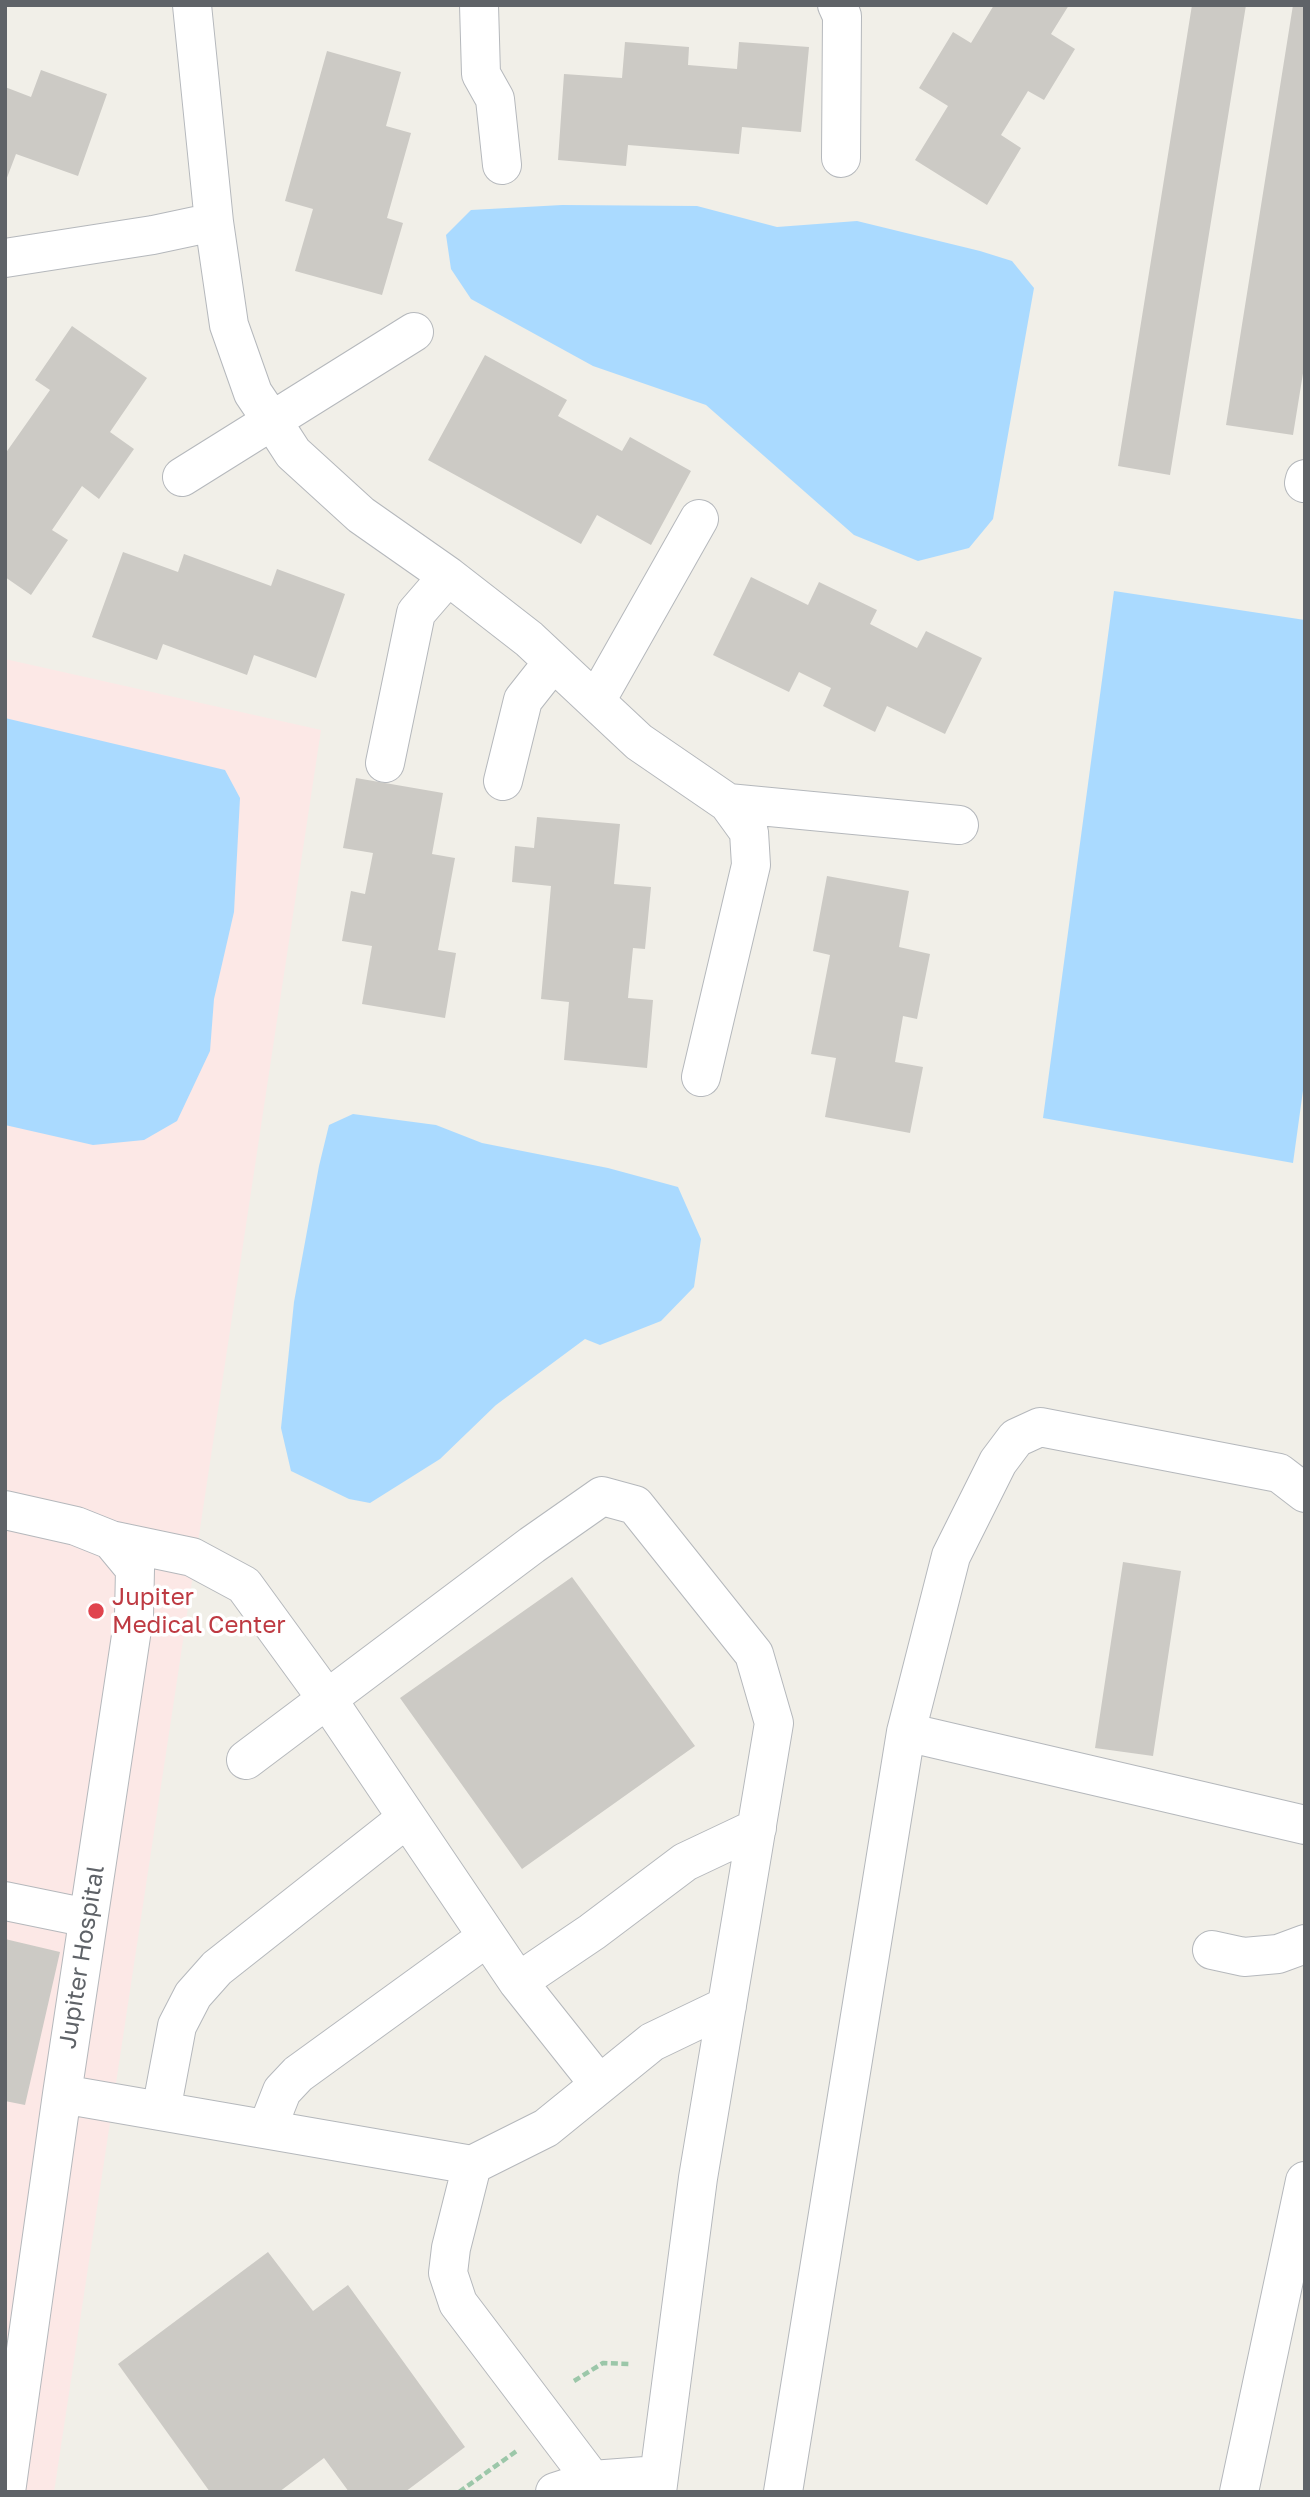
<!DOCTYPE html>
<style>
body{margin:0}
#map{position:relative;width:1310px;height:2497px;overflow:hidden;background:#f1efe8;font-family:"Golos Text",sans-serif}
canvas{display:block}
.frame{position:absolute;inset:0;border:7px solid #5f6368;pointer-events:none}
</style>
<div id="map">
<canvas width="1310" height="2497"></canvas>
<div class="frame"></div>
</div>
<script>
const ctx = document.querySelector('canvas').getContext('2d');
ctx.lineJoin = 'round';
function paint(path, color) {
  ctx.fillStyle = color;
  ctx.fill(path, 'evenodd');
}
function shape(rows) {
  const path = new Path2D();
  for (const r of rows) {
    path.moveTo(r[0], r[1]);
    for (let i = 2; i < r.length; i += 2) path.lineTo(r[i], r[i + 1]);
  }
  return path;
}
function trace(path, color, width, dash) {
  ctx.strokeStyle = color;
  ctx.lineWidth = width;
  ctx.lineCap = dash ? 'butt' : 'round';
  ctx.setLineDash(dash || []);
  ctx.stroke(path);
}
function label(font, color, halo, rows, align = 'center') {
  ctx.font = font + ' "Golos Text",sans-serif';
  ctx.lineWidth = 7;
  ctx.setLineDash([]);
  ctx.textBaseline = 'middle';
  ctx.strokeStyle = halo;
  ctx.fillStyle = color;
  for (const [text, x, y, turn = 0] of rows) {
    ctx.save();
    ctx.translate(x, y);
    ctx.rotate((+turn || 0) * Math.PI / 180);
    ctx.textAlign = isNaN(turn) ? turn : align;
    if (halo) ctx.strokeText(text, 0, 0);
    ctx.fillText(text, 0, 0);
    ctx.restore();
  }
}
paint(shape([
 [5,659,321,730,54,2492,5,2492]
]), '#fce8e6');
paint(shape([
 [562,205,697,206,777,227,857,221,980,251,1012,261,1034,288,993,519,969,548,918,561,854,535,706,405,593,366,471,299,451,269,446,235,471,210],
 [1114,591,1305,620,1305,1076,1293,1163,1043,1118],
 [5,718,225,770,240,798,234,912,214,999,210,1051,177,1121,144,1140,93,1145,5,1125],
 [353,1114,436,1125,482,1143,608,1168,678,1187,701,1239,694,1287,661,1321,600,1345,585,1339,496,1405,440,1459,370,1503,349,1499,291,1471,281,1428,294,1302,319,1166,329,1125]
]), '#aadaff');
paint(shape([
 [994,5,1069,5,1051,34,1075,49,1044,100,1028,91,1001,135,1021,148,987,205,915,160,948,106,919,88,953,32,971,43],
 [1192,5,1246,5,1170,475,1118,466],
 [1293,5,1305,5,1305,361,1293,435,1226,425],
 [625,42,689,47,688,65,737,69,739,42,809,47,801,132,742,127,739,154,628,145,626,166,558,160,564,74,622,78],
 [327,51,401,72,386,126,411,133,387,218,403,223,382,295,295,271,313,209,285,201],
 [41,70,107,94,78,176,16,154,5,183,5,87,31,97],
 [72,326,147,378,110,432,134,449,99,499,82,486,52,530,68,540,31,595,5,577,5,454,50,390,35,380],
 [485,355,567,400,558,416,622,451,630,437,691,471,651,545,597,515,581,544,428,460],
 [123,552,178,572,184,554,271,586,277,569,345,594,316,678,254,655,247,675,163,644,157,660,92,637],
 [751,577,808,605,819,582,877,610,870,624,917,648,926,631,982,658,945,734,887,706,875,732,823,706,831,688,799,672,789,692,713,655],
 [356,778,443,793,432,854,455,858,438,950,456,953,445,1018,362,1004,372,946,342,941,351,891,365,894,373,853,343,848],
 [537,817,620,824,614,884,651,887,645,949,633,948,628,998,653,1000,647,1068,564,1060,569,1002,541,999,551,886,512,882,515,846,534,848],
 [827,876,909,891,899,947,930,954,917,1019,903,1016,895,1062,923,1067,910,1133,825,1117,836,1058,811,1054,830,955,813,951],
 [1123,1562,1181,1571,1153,1756,1095,1748],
 [572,1577,695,1746,522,1869,400,1698],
 [5,1939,60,1952,25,2105,5,2101],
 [268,2252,313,2311,348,2285,465,2447,405,2492,349,2492,324,2458,279,2492,210,2492,118,2364]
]), '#cccac5');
const minor = shape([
 [192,5,214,222,229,325,253,393,282,436,293,453,361,515,448,576,529,639,639,742,728,803,749,832,751,865,701,1077],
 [479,5,481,74,495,99,502,165],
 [837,5,842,16,841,158],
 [5,258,153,235,214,222],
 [182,477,414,332],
 [1304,483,1305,479],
 [596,701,699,519],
 [385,763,416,613,448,576],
 [503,781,523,700,553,662],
 [728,803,959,825],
 [5,1510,76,1526,111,1540,135,1569,134,1616,62,2094,6,2492],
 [111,1540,192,1557,244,1585,327,1699,518,1982,599,2084],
 [906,1732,1305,1825],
 [246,1760,532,1545,602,1496,635,1505,754,1654,774,1723,698,2178,657,2492],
 [5,1901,88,1918],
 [1212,1950,1244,1957,1278,1954,1305,1944],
 [518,1982,592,1932,685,1862,757,1828],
 [62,2094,472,2165,546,2128,652,2042,727,2006],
 [161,2111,177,2026,193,1995,217,1968,407,1818],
 [267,2129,282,2091,298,2074,487,1937],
 [472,2165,451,2248,448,2273,458,2303,592,2480],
 [555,2492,592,2480,659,2475],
 [783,2492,906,1732,951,1556,998,1462,1016,1438,1040,1427,1279,1473,1305,1493],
 [1239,2492,1305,2181]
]);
trace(minor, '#b5b8bc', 40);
trace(shape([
 [574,2381,603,2363,631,2364],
 [459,2492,518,2450]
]), '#9cc7a9', 4.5, [7, 3.5]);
trace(minor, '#fff', 38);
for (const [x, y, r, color] of [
 [96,1611,9,"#e0444e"]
]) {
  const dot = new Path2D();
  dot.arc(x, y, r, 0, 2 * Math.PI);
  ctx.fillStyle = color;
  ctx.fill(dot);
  trace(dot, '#fff', 2.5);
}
label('24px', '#be3a42', '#fff', [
 ["Jupiter",112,1597],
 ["Medical Center",112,1625]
], 'left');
label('24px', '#5f6368', '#fff', [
 ["Jupiter Hospital",82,1957,-81]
]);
</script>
